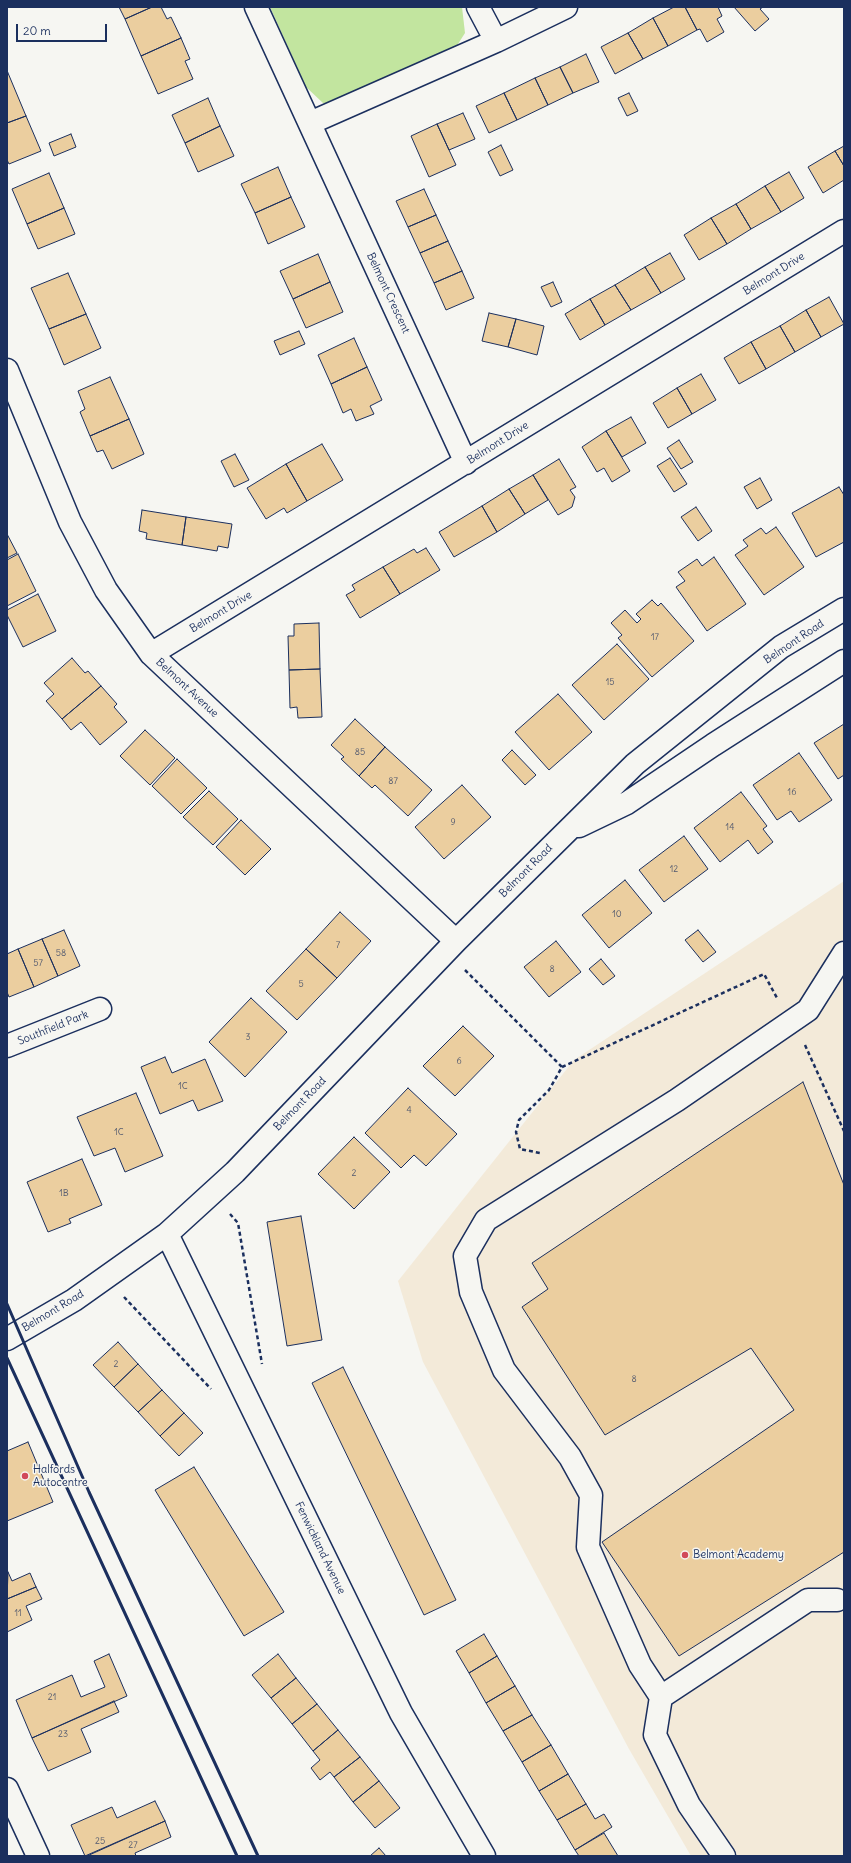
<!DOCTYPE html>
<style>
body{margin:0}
#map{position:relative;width:851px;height:1863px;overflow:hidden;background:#f6f6f2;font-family:Delius,sans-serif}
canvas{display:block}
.frame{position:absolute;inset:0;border:8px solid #1b2f5e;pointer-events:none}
.scale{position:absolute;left:16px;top:24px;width:91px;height:18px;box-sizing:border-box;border:2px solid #1b2f5e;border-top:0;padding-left:5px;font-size:12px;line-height:14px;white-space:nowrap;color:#1b2f5e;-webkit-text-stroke:3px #f6f6f2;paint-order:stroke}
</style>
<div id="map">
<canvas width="851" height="1863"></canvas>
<div class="frame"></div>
<div class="scale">20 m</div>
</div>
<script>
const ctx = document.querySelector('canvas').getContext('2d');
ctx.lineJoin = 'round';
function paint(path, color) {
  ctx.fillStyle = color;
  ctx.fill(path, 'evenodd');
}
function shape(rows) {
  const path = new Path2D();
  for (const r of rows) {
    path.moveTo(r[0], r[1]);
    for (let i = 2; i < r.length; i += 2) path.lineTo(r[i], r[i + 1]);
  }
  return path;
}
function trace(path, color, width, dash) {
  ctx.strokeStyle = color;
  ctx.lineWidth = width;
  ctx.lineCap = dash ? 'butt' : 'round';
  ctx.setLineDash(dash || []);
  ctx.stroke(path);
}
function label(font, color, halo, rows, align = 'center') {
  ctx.font = font + ' Delius,sans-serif';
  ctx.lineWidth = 3;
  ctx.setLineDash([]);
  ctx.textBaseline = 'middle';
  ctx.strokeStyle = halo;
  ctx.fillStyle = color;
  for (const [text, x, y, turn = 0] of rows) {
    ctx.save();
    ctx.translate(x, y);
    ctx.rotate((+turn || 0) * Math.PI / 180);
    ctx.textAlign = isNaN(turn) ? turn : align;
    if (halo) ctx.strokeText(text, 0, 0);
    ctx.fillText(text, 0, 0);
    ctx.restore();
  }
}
paint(shape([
 [844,881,844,1856,691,1856,629,1749,423,1362,398,1281,574,1060]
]), '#f3ead9');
paint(shape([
 [270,7,462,7,465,33,449,58,344,105,323,103,306,87]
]), '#c2e59f');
const building = shape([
 [119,7,152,7,125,19,119,7],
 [152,7,161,7,167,19,171,17,181,38,141,56,125,19,152,7],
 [674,7,685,7,697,30,668,46,653,18,674,7],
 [685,7,718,7,722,16,717,19,724,32,707,42,700,29,697,30,685,7],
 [734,7,763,7,760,9,769,19,755,31,734,7],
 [653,18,668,46,643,59,628,33,653,18],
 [628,33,643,59,615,74,601,47,628,33],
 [181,38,190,59,185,61,193,79,158,94,141,56,181,38],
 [586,54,599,82,573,93,560,67,586,54],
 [560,67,573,93,548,105,535,78,560,67],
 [8,73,26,116,7,123,7,74,8,73],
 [535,78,548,105,517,120,504,93,535,78],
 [504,93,517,120,489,133,476,106,504,93],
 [629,93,638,111,627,116,618,98,629,93],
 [208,98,220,126,185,143,172,115,208,98],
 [463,113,475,139,449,150,437,124,463,113],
 [26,116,41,151,9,164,7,160,7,123,26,116],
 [437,124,456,165,429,177,411,136,437,124],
 [220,126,234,156,198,172,185,143,220,126],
 [71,134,76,147,54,156,49,143,71,134],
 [501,145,513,170,500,176,488,152,501,145],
 [844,146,844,166,835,151,844,146],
 [835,151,844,166,844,180,823,193,808,167,835,151],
 [278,167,291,197,255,213,241,184,278,167],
 [789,172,804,198,781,212,765,186,789,172],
 [49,173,64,208,27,224,12,189,49,173],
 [765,186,781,212,751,229,736,204,765,186],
 [424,189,436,215,408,227,396,201,424,189],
 [291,197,305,227,268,244,255,213,291,197],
 [736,204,751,229,727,244,711,218,736,204],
 [64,208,75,234,38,249,27,224,64,208],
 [436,215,448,241,420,253,408,227,436,215],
 [711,218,727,244,699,260,684,235,711,218],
 [448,241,462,271,434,283,420,253,448,241],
 [670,253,685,279,661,293,645,267,670,253],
 [318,254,330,282,293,299,280,271,318,254],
 [645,267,661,293,631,310,615,285,645,267],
 [462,271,474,298,446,310,434,283,462,271],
 [68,273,86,314,49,329,31,288,68,273],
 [330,282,343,312,306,328,293,299,330,282],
 [553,282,562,302,551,307,541,287,553,282],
 [615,285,631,310,605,325,590,299,615,285],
 [829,297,844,324,821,337,806,310,829,297],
 [590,299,605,325,580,340,565,314,590,299],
 [806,310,821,337,795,352,780,326,806,310],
 [489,313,516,319,508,347,482,341,489,313],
 [86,314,101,348,64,365,49,329,86,314],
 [516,319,544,326,537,355,508,347,516,319],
 [780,326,795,352,766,369,751,342,780,326],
 [299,331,305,344,280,355,274,341,299,331],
 [354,338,367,367,331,384,318,355,354,338],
 [751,342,766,369,739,384,724,358,751,342],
 [367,367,382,400,370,406,374,414,356,421,351,409,343,413,331,384,367,367],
 [701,374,716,400,692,414,677,388,701,374],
 [110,377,129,419,90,436,80,412,85,409,78,391,110,377],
 [677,388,692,414,668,428,653,403,677,388],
 [631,417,646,443,622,457,606,431,631,417],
 [129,419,144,454,112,469,103,450,97,452,90,436,129,419],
 [606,431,630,471,612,482,604,468,597,472,582,447,606,431],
 [679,440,693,462,681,469,667,448,679,440],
 [322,444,343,480,307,501,286,464,322,444],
 [235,454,249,480,234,487,221,461,235,454],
 [670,458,687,484,674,492,657,466,670,458],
 [559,459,576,487,570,490,575,497,572,507,558,515,533,475,559,459],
 [286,464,307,501,287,513,284,508,266,519,247,488,286,464],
 [533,475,548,500,525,514,509,489,533,475],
 [760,478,772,500,757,509,744,487,760,478],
 [839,487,844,495,844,542,816,557,792,513,839,487],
 [509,489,525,514,497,532,482,506,509,489],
 [482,506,497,532,454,557,439,532,482,506],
 [696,507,712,531,698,541,681,517,696,507],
 [142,510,186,517,182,545,146,539,147,533,139,531,142,510],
 [186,517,232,524,228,548,218,546,217,551,182,545,186,517],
 [776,527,804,567,764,595,735,555,748,546,743,540,761,528,766,534,776,527],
 [7,534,17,553,7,558,7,534],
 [426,548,440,570,400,594,383,567,414,549,417,553,426,548],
 [18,554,36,591,7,606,7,560,18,554],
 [714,557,746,604,707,631,676,587,685,581,678,572,697,559,702,566,714,557],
 [383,567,400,594,360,618,346,595,355,590,352,585,383,567],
 [38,594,56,631,23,647,7,615,7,610,38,594],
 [652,600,658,606,661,603,694,641,652,677,618,638,622,635,611,623,625,610,637,623,641,619,636,614,652,600],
 [319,623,320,669,289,670,288,636,294,636,294,624,319,623],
 [617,644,649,679,604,720,572,685,617,644],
 [72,658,85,673,88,671,101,686,62,719,46,701,54,694,44,683,72,658],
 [320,669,322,717,298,718,297,707,290,708,289,670,320,669],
 [101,686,117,704,114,707,127,722,100,745,81,722,71,730,62,719,101,686],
 [558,694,592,732,549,770,515,732,558,694],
 [355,719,385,747,359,776,341,759,344,757,331,745,355,719],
 [844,724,844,775,838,779,814,743,844,724],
 [145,730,175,758,150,785,120,756,145,730],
 [385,747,432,790,408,816,375,785,372,788,359,776,385,747],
 [512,750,536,775,525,785,502,760,512,750],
 [799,753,832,800,799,822,791,811,777,820,753,785,799,753],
 [177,759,207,788,181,814,152,786,177,759],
 [462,785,491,817,444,859,415,827,462,785],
 [209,791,238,819,213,845,183,817,209,791],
 [741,792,767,826,763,829,773,842,758,854,748,840,720,862,694,828,741,792],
 [241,820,271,849,245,875,216,847,241,820],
 [684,836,708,869,664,902,639,870,684,836],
 [625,880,652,913,609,948,582,915,625,880],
 [340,912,371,941,337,978,306,949,340,912],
 [64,930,80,966,58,976,42,939,64,930],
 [698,930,716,952,703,962,685,940,698,930],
 [42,939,58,976,34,987,18,949,42,939],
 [556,941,581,972,549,997,524,967,556,941],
 [18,949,34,987,9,997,7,992,7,954,18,949],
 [306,949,337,978,297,1020,266,991,306,949],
 [601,959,615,976,603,985,589,969,601,959],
 [251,998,287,1032,245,1077,209,1042,251,998],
 [463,1026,494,1056,455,1096,423,1066,463,1026],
 [165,1057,172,1073,205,1059,223,1101,198,1111,193,1100,160,1114,141,1067,165,1057],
 [803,1082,844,1185,844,1552,679,1656,602,1542,794,1410,751,1348,605,1435,522,1307,548,1289,532,1263,803,1082],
 [408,1088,457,1134,426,1166,414,1155,401,1168,365,1133,408,1088],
 [136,1093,163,1156,125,1172,115,1148,94,1156,77,1117,136,1093],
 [354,1137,390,1172,354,1209,318,1174,354,1137],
 [82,1159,102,1205,69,1219,71,1223,48,1232,27,1182,82,1159],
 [301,1216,322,1340,287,1346,267,1222,301,1216],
 [118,1342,138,1364,114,1387,93,1365,118,1342],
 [138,1364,162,1390,138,1412,114,1387,138,1364],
 [343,1367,456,1600,424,1615,312,1383,343,1367],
 [162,1390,184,1413,160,1436,138,1412,162,1390],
 [184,1413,203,1433,179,1456,160,1436,184,1413],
 [28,1442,53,1502,7,1521,7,1451,28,1442],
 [194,1467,284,1612,244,1636,155,1490,194,1467],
 [8,1572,12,1581,30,1573,36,1587,7,1599,8,1572],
 [36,1587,42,1599,26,1606,32,1620,7,1632,7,1599,36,1587],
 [484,1634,497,1656,469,1673,456,1651,484,1634],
 [109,1654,127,1696,32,1738,16,1700,72,1675,81,1697,105,1687,94,1661,109,1654],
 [278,1654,296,1678,271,1698,252,1675,278,1654],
 [497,1656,515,1686,486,1703,469,1673,497,1656],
 [296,1678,317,1704,292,1724,271,1698,296,1678],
 [515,1686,532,1715,503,1731,486,1703,515,1686],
 [114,1701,119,1712,81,1729,91,1752,48,1771,32,1738,114,1701],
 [317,1704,338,1730,313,1751,292,1724,317,1704],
 [532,1715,551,1745,522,1762,503,1731,532,1715],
 [338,1730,360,1757,334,1777,330,1772,320,1780,311,1768,320,1760,313,1751,338,1730],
 [551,1745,568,1774,539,1791,522,1762,551,1745],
 [360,1757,379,1781,353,1802,334,1777,360,1757],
 [568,1774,586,1804,557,1820,539,1791,568,1774],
 [379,1781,400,1808,375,1828,353,1802,379,1781],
 [155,1801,165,1821,85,1856,71,1825,112,1807,117,1818,155,1801],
 [586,1804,595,1819,604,1814,612,1827,575,1850,557,1820,586,1804],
 [165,1821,171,1837,135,1853,136,1856,87,1856,165,1821],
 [604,1833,618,1856,579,1856,575,1850,604,1833],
 [379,1848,386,1856,370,1856,379,1848]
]);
paint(building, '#ebce9f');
trace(building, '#1b2f5e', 1);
const minor = shape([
 [256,7,466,463],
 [478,7,496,41],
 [310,123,496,41,566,7],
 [7,370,70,522,106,590,151,654,456,941],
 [151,654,844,231],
 [579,826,627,803,713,745,844,661],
 [7,1046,100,1009],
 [167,1234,401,1713,484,1856],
 [7,1339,74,1300,167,1234,235,1172,456,941,635,764,781,647,844,609],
 [661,1697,808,1600,837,1600],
 [724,1856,689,1805,655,1735,661,1697,640,1665,588,1547,591,1495,570,1457,504,1370,471,1292,465,1256,486,1220,677,1100,808,1010,844,953]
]);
const major = shape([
 [7,1789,38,1856]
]);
trace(minor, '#1b2f5e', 25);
trace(major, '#1b2f5e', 25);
trace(shape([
 [465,970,562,1067,549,1090,519,1120,516,1132,520,1149,540,1153],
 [805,1045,844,1131],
 [562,1067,764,974,777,998],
 [230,1214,238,1223,262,1364],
 [124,1297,211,1389]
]), '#1b2f5e', 2.5, [4, 3]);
trace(minor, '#f6f6f2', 22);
trace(major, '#f6f6f2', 22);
trace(shape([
 [7,1304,89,1492,258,1856],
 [7,1358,237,1856]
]), '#1b2f5e', 3);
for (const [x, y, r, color] of [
 [25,1476,4,"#d1495b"],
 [685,1555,4,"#d1495b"]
]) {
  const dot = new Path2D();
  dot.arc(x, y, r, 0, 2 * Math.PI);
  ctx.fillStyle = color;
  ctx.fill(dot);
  trace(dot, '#f6f6f2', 1.5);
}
label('9px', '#4f576e', null, [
 ["17",655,637],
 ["15",610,682],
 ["85",360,752],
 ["87",393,781],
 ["16",792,792],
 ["9",453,822],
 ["14",730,827],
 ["12",674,869],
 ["10",617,914],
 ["7",338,945],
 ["58",61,953],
 ["57",38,963],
 ["8",552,969],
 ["5",301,984],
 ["3",248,1037],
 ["6",459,1061],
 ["1C",183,1086],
 ["4",409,1110],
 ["1C",119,1132],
 ["2",354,1173],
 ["1B",64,1193],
 ["2",116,1364],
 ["8",634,1379],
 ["11",18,1613],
 ["21",52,1697],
 ["23",63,1734],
 ["25",100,1841],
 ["27",133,1845]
]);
label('11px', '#1b2f5e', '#f6f6f2', [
 ["Belmont Drive",774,274,-32],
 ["Belmont Crescent",388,293,65],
 ["Belmont Drive",498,443,-32],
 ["Belmont Drive",221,612,-31],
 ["Belmont Road",794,642,-34],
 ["Belmont Avenue",187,688,43],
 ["Belmont Road",526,871,-45],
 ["Southfield Park",53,1028,-22],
 ["Belmont Road",300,1104,-46],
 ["Belmont Road",53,1311,-31],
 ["Fenwickland Avenue",320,1548,64]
]);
label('11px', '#1b2f5e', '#f6f6f2', [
 ["Halfords",33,1470],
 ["Autocentre",33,1483],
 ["Belmont Academy",693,1555]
], 'left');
</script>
